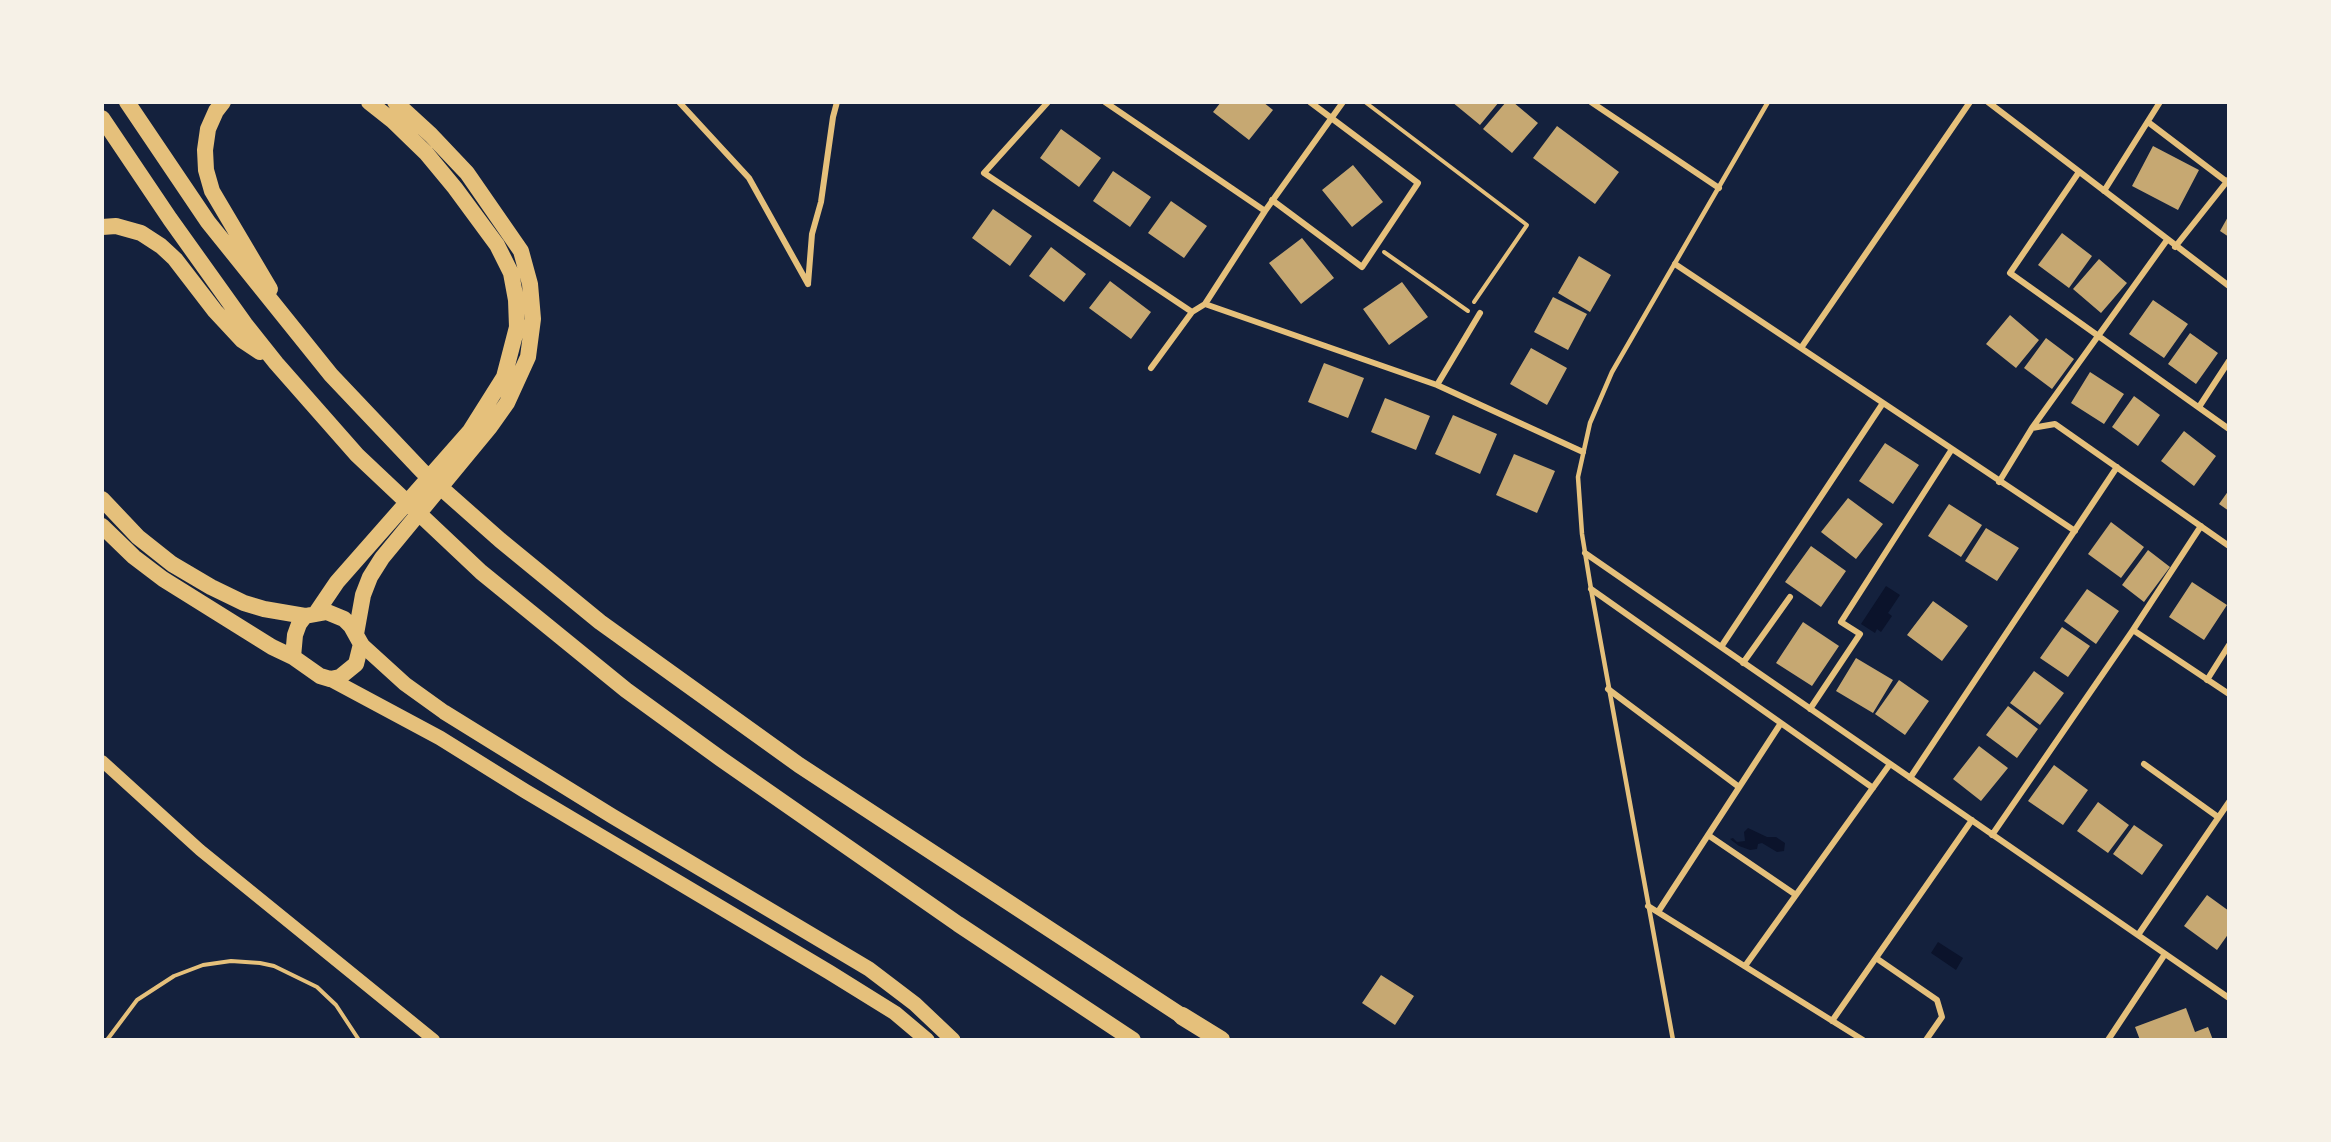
<!DOCTYPE html>
<style>
body{margin:0}
#map{position:relative;width:2331px;height:1142px;overflow:hidden;background:#14213d;font-family:"Varela Round",sans-serif}
canvas{display:block}
.frame{position:absolute;inset:0;border:104px solid #f6f1e7;pointer-events:none}
</style>
<div id="map">
<canvas width="2331" height="1142"></canvas>
<div class="frame"></div>
</div>
<script>
const ctx = document.querySelector('canvas').getContext('2d');
ctx.lineJoin = 'round';
function paint(path, color) {
  ctx.fillStyle = color;
  ctx.fill(path, 'evenodd');
}
function shape(rows) {
  const path = new Path2D();
  for (const r of rows) {
    path.moveTo(r[0], r[1]);
    for (let i = 2; i < r.length; i += 2) path.lineTo(r[i], r[i + 1]);
  }
  return path;
}
function trace(path, color, width, dash) {
  ctx.strokeStyle = color;
  ctx.lineWidth = width;
  ctx.lineCap = dash ? 'butt' : 'round';
  ctx.setLineDash(dash || []);
  ctx.stroke(path);
}
paint(shape([
 [1886,586,1900,595,1888,613,1892,616,1881,632,1877,629,1875,633,1861,624],
 [1748,828,1767,837,1776,837,1785,843,1784,851,1777,852,1762,843,1758,844,1757,849,1750,850,1739,846,1730,839,1733,838,1737,842,1745,841,1744,832],
 [1938,942,1963,958,1956,970,1931,953]
]), '#0b132b');
paint(shape([
 [1221,102,1263,102,1273,110,1249,140,1213,112],
 [1452,102,1499,102,1480,125],
 [1506,102,1513,102,1538,123,1512,153,1483,129],
 [1557,126,1619,172,1595,204,1533,158],
 [1061,129,1101,158,1079,187,1040,158],
 [2153,146,2199,170,2178,210,2132,186],
 [1353,165,1383,202,1352,227,1322,190],
 [1113,171,1151,197,1130,227,1093,201],
 [1171,201,1207,226,1184,258,1148,233],
 [993,209,1032,236,1010,266,972,238],
 [2229,215,2229,237,2220,231],
 [2062,233,2092,256,2069,288,2038,265],
 [1302,238,1334,278,1301,304,1269,263],
 [1051,247,1086,274,1064,302,1029,276],
 [1579,256,1611,275,1590,312,1558,293],
 [2099,259,2127,283,2101,313,2073,289],
 [1110,281,1151,312,1131,339,1089,308],
 [1402,282,1428,317,1389,345,1363,309],
 [1553,297,1587,314,1568,350,1534,332],
 [2153,300,2188,324,2164,358,2129,334],
 [2010,315,2039,340,2016,368,1986,344],
 [2190,333,2218,353,2196,384,2168,364],
 [2046,338,2074,359,2052,389,2024,368],
 [1531,348,1567,368,1547,405,1510,384],
 [1324,363,1364,378,1348,418,1308,402],
 [2090,372,2124,394,2104,424,2071,403],
 [2134,396,2160,415,2138,446,2112,427],
 [1385,398,1430,416,1416,450,1371,432],
 [1453,415,1497,434,1480,474,1435,454],
 [2184,431,2216,456,2194,486,2161,461],
 [1885,443,1919,465,1893,504,1859,481],
 [1514,454,1555,471,1537,513,1496,495],
 [2229,490,2229,511,2219,504],
 [1848,498,1883,524,1856,559,1821,532],
 [1949,504,1982,525,1961,557,1928,536],
 [2111,522,2144,547,2121,578,2088,554],
 [1986,528,2019,548,1997,581,1965,561],
 [1811,546,1846,571,1821,607,1785,582],
 [2148,550,2170,567,2144,602,2122,585],
 [2192,582,2227,605,2204,640,2169,617],
 [2087,589,2119,611,2096,644,2064,621],
 [1933,601,1968,626,1942,661,1907,635],
 [1803,622,1839,646,1812,686,1776,663],
 [2062,627,2090,646,2068,677,2040,658],
 [1856,658,1893,680,1873,713,1836,691],
 [2034,671,2064,693,2040,725,2010,703],
 [1899,680,1929,701,1905,735,1875,714],
 [2008,706,2038,729,2017,758,1986,735],
 [1979,746,2008,768,1981,801,1953,779],
 [2054,765,2088,790,2063,825,2028,801],
 [2098,802,2129,825,2108,853,2077,831],
 [2134,825,2163,845,2142,875,2113,854],
 [2207,895,2229,911,2229,933,2217,950,2184,926],
 [1381,975,1414,996,1395,1025,1362,1003],
 [2186,1008,2195,1032,2208,1027,2213,1040,2173,1040,2172,1038,2140,1040,2135,1027]
]), '#c6a872');
trace(shape([
 [1365,102,1527,225,1474,302],
 [1384,252,1468,311],
 [107,1040,137,1000,174,976,203,965,231,961,260,963,274,966,317,987,336,1005,359,1040]
]), '#e5c07b', 4);
trace(shape([
 [1673,1040,1591,589,1582,534,1578,477,1590,423,1612,372,1768,102]
]), '#e5c07b', 4.5);
trace(shape([
 [679,102,749,178,808,284],
 [1048,102,984,173,1192,312],
 [1105,102,1265,211],
 [1591,102,1719,188],
 [1988,102,2229,286],
 [2148,122,2227,182],
 [2079,172,2010,273,2229,429],
 [2104,191,2160,102],
 [1272,200,1362,267,1418,183,1310,102],
 [2175,247,2229,179],
 [1675,264,2075,531],
 [808,284,812,234,821,202,833,117,837,102],
 [1205,304,1437,385],
 [1480,313,1437,385,1583,452],
 [1801,348,1970,102],
 [1151,368,1192,312,1205,304,1265,211,1343,102],
 [2199,407,2229,361],
 [2032,428,2167,240],
 [1999,482,2032,428,2055,424,2229,546],
 [2201,526,2133,630,2229,694],
 [1585,553,2229,998],
 [1591,589,1873,788],
 [1721,647,1883,403],
 [1743,663,1790,597],
 [2207,680,2229,645],
 [1608,689,1739,787],
 [1810,709,1860,634,1841,622,1952,449],
 [2144,764,2218,817],
 [1910,778,2117,467],
 [1708,835,1796,895],
 [1992,835,2133,630],
 [1648,906,1863,1040],
 [1658,912,1781,723],
 [2138,935,2229,802],
 [1876,958,1937,1000,1942,1017,1926,1040],
 [1745,966,1890,764],
 [1832,1021,1972,820],
 [2108,1040,2165,954]
]), '#e5c07b', 6);
trace(shape([
 [102,761,200,850,434,1040]
]), '#e5c07b', 12);
trace(shape([
 [361,644,405,684,444,712,612,816,869,969,915,1004,953,1040],
 [330,679,440,738,525,791,829,972,895,1013,927,1040]
]), '#e5c07b', 15);
trace(shape([
 [127,102,208,222,331,375,422,471,500,540,600,622,799,765,1182,1016],
 [223,102,216,111,208,129,205,150,206,170,212,191,270,289],
 [102,118,170,219,245,324,276,363,357,455,481,572,626,690,721,759,958,924,1133,1040],
 [102,227,116,226,141,233,161,246,175,259,215,311,242,340,260,352],
 [102,499,138,537,172,564,211,587,244,603,264,609,305,616,327,612,344,619,351,626,361,644,356,664,340,677,330,679,320,676,293,657,272,647,163,579,134,557,102,526],
 [316,613,337,582,470,431,504,377,517,327,516,300,511,273,497,245,455,188,426,153,393,121,369,102],
 [356,634,363,595,370,577,382,558,490,427,507,403,528,357,533,319,530,284,521,251,467,173,431,135,395,102],
 [293,657,295,635,299,624,305,616]
]), '#e5c07b', 16);
trace(shape([
 [1182,1016,1221,1040]
]), '#e5c07b', 18);
</script>
